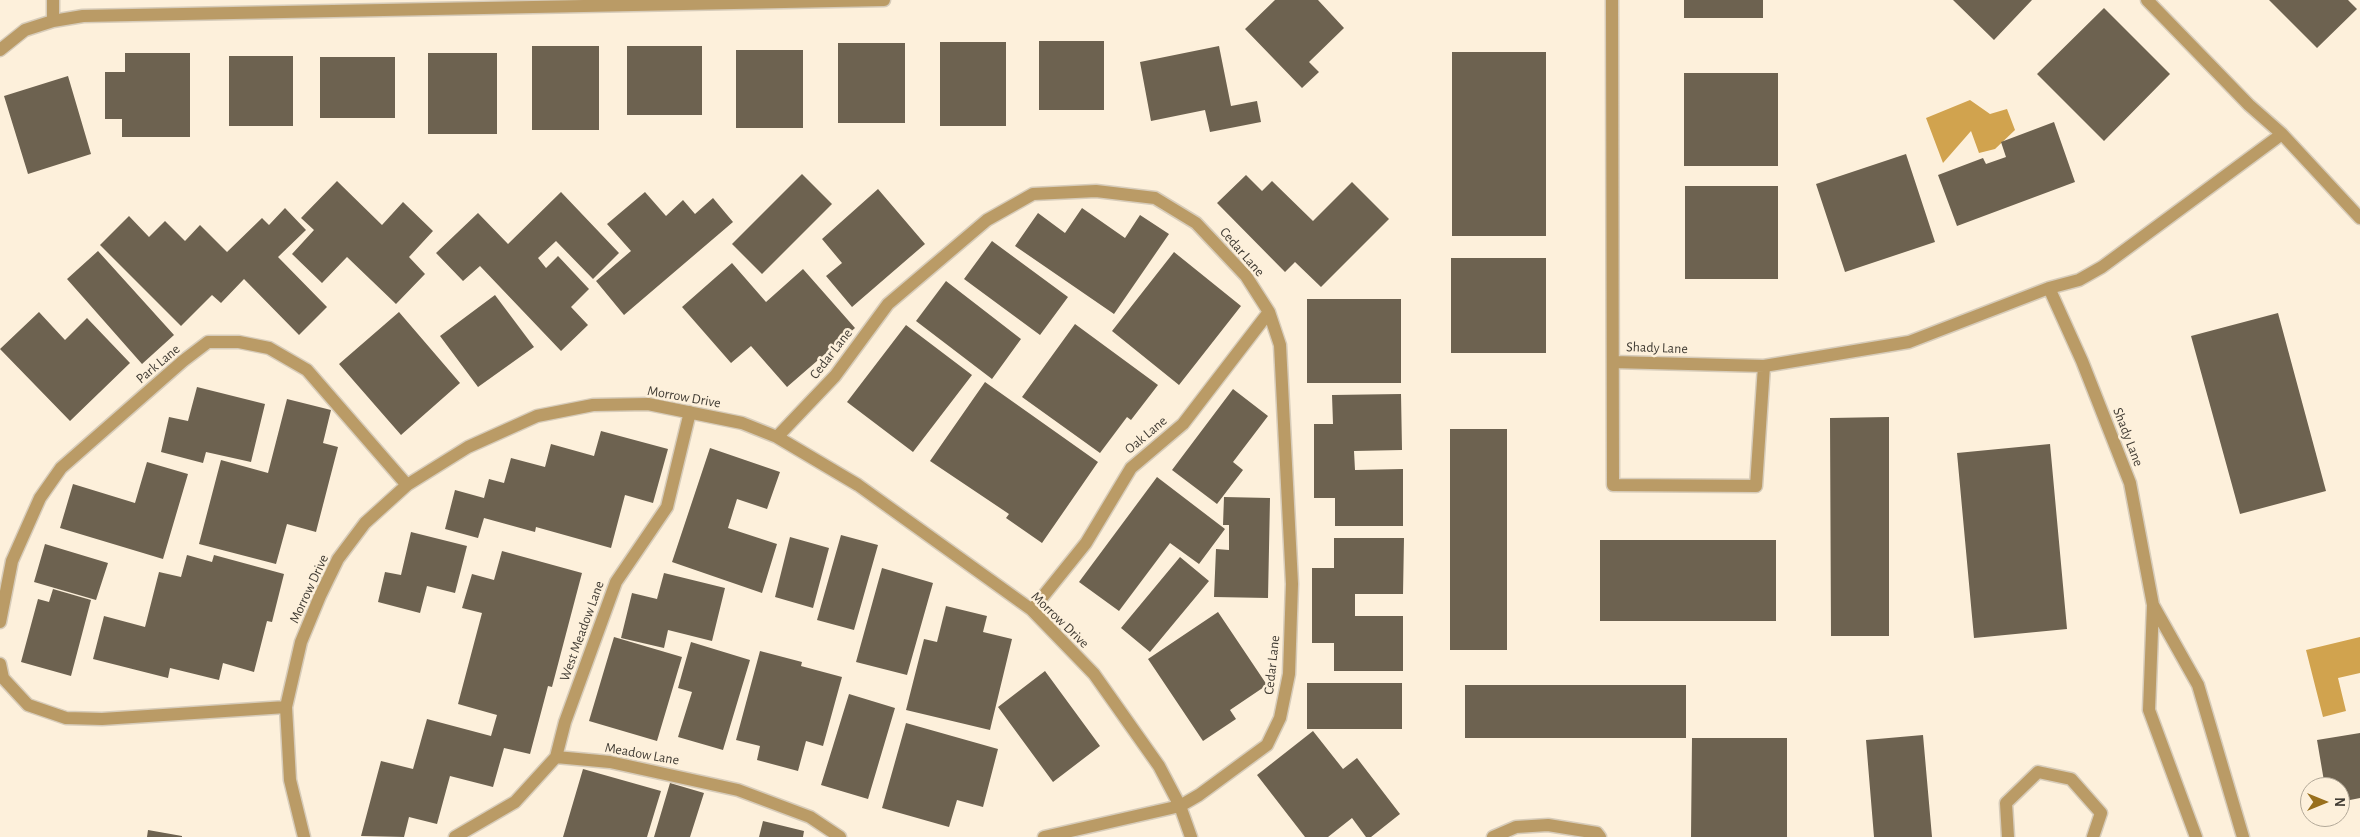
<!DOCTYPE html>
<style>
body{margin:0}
#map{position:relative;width:2360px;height:837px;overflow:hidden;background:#fdf0db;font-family:"Alegreya Sans",sans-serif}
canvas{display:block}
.north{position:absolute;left:2300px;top:777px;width:50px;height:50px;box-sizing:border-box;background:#fdf0db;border:1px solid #b2a898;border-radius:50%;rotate:90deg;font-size:14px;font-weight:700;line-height:20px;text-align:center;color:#413c34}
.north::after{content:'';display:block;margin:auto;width:18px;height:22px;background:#99701d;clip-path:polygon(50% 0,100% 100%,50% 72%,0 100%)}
</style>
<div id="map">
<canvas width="2360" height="837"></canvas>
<div class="north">N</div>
</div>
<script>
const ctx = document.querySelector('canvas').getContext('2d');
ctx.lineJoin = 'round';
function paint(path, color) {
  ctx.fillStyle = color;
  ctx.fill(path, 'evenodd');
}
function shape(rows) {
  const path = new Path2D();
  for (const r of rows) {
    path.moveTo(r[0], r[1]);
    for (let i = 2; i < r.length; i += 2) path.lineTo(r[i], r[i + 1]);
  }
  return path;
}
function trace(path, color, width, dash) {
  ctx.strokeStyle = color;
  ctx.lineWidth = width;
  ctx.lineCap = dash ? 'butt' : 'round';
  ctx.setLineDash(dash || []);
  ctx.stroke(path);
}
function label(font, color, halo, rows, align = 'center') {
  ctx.font = font + ' "Alegreya Sans",sans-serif';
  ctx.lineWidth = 5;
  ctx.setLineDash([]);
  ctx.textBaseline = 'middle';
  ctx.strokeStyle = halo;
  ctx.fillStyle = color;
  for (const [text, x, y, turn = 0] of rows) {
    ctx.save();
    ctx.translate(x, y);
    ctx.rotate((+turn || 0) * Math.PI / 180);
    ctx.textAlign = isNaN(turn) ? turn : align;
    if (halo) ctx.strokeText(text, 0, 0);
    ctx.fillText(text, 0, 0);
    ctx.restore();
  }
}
paint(shape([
 [1970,100,1990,114,2007,109,2015,130,1995,149,1979,153,1971,131,1943,163,1926,118],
 [2360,637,2360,673,2338,678,2346,711,2323,717,2306,650]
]), '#d1a34e');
paint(shape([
 [1275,0,1318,0,1344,28,1309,62,1319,72,1302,88,1245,29],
 [1684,0,1763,0,1763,18,1684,18],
 [1953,0,2032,0,1994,40],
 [2269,0,2348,0,2357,9,2317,48],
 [2104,8,2170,74,2104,141,2037,74],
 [1039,41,1104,41,1104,110,1039,110],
 [940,42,1006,42,1006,126,940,126],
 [838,43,905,43,905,123,838,123],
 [532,46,599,46,599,130,532,130],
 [627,46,702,46,702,115,627,115],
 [1219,46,1231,106,1257,101,1261,122,1210,132,1205,110,1151,121,1140,62],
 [736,50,803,50,803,128,736,128],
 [1452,52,1546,52,1546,236,1452,236],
 [125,53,190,53,190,137,122,137,122,119,105,119,105,72,125,72],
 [428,53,497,53,497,134,428,134],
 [229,56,293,56,293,126,229,126],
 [320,57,395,57,395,118,320,118],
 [1684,73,1778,73,1778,166,1684,166],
 [68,76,91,154,28,174,4,96],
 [2054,122,2075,182,1957,226,1938,175,1983,158,1986,164,2006,157,2001,142],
 [1906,154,1935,242,1845,272,1816,184],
 [802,174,832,204,762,274,732,244],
 [1246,175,1262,191,1272,181,1313,221,1352,182,1389,219,1321,287,1295,262,1285,272,1217,203],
 [337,181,382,225,403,202,433,231,409,257,425,274,396,304,347,257,322,283,292,254,314,230,301,218],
 [1685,186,1778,186,1778,279,1685,279],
 [878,189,925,244,852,307,826,276,842,263,822,239],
 [561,192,619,253,593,279,556,241,538,258,546,268,558,256,589,289,571,307,588,325,561,351,480,266,463,281,436,253,478,213,508,244],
 [645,192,666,216,683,200,695,214,713,198,733,222,624,315,596,281,631,251,607,224],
 [285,208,306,230,278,257,327,307,299,335,244,279,221,303,212,295,181,326,100,245,129,216,149,237,165,221,185,241,200,225,227,252,262,218,269,225],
 [1082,208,1125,238,1140,215,1169,234,1114,314,1015,246,1038,213,1065,233],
 [992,241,1068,297,1040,335,964,279],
 [98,251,174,335,142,364,67,279],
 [1174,252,1241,306,1179,385,1112,331],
 [1451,258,1546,258,1546,353,1451,353],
 [732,263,766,302,803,269,855,328,787,387,751,346,731,363,682,307],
 [946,281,1021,339,992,379,916,321],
 [495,295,534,347,478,387,440,336],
 [1307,299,1401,299,1401,383,1307,383],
 [39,312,65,340,87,318,130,363,70,421,0,349],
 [399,312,460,383,401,435,339,364],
 [2278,313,2326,491,2240,514,2191,336],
 [1075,324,1158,385,1131,420,1127,417,1100,453,1022,397],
 [906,325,972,375,913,452,847,402],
 [985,382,1098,462,1042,543,1006,518,1009,514,930,461],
 [197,387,265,404,251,462,206,452,203,463,161,452,169,417,188,421],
 [1233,389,1268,416,1233,462,1243,470,1217,504,1172,470],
 [1401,394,1402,450,1354,451,1355,470,1403,469,1403,526,1335,526,1335,498,1314,498,1314,424,1333,424,1332,395],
 [287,399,331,410,323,443,338,447,316,532,287,524,276,564,199,544,221,460,268,473],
 [1889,417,1889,636,1831,636,1830,418],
 [1450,429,1507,429,1507,650,1450,650],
 [601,431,668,449,653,503,625,495,611,548,536,527,535,532,484,518,478,538,445,529,455,490,484,498,489,479,504,483,511,458,545,467,551,444,594,456],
 [2050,444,2067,629,1974,638,1957,453],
 [710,448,780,472,767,509,737,499,728,528,777,544,762,593,672,562],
 [147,462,188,474,163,559,60,528,73,484,135,503],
 [1157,477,1225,529,1199,564,1170,543,1119,611,1079,582],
 [1224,497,1270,498,1268,598,1214,597,1216,549,1229,550,1229,525,1223,525],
 [411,532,467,546,455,593,427,586,420,613,378,602,385,572,401,575],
 [841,535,878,545,854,630,817,620],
 [790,537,829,548,813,608,775,597],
 [1334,538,1404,538,1403,594,1355,594,1355,616,1403,616,1403,671,1334,671,1334,643,1312,643,1312,568,1334,568],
 [1600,540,1776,540,1776,621,1600,621],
 [45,544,108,563,96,600,34,582],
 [502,551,582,573,552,687,548,686,530,754,504,748,493,787,450,776,437,824,409,817,404,837,361,836,381,761,413,769,427,719,491,736,497,715,458,704,482,613,462,608,472,574,494,580],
 [187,555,212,562,214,555,284,574,272,622,267,621,254,672,223,663,219,680,170,668,168,678,93,659,104,616,145,627,159,572,181,577],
 [1180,557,1209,581,1150,652,1121,628],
 [882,568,933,583,907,675,856,662],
 [664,573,725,588,712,641,668,630,664,648,621,638,632,593,657,599],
 [53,589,91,600,71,676,21,662,38,599,49,602],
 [946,606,987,616,983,632,1012,639,990,730,906,710,924,639,937,642],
 [1218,612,1267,685,1230,710,1236,719,1203,741,1148,659],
 [614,637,682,657,657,741,589,721],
 [691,642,750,660,723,750,678,737,692,692,678,688],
 [760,651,802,662,801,666,842,677,823,746,806,741,798,771,757,760,760,746,736,740],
 [1045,671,1100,746,1053,782,998,707],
 [1307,683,1402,683,1402,729,1307,729],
 [1465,685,1686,685,1686,738,1465,738],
 [849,694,895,708,868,799,821,785],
 [906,723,998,749,983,807,957,800,949,827,882,808],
 [1313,731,1343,769,1357,758,1400,814,1371,837,1366,837,1352,818,1328,837,1305,837,1257,775],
 [2360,733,2360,798,2340,802,2340,787,2325,787,2317,740],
 [1923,735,1932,837,1874,837,1866,740],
 [1692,738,1787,738,1787,837,1691,837],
 [583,769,661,791,647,837,563,837],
 [670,783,704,793,690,837,654,837],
 [763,821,804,831,803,837,759,837],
 [148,830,182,836,182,837,147,837]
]), '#6d6250');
const minor = shape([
 [1612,0,1613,485,1756,486,1764,366],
 [2147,0,2249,105,2282,134,2360,218],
 [53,21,53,0],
 [0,50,25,30,53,21,83,16,884,0],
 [2049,288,2082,361,2130,483,2153,605,2149,710,2196,837],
 [1613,362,1764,366,1909,342,2049,288,2079,280,2102,267,2282,134],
 [777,437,835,376,888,304,987,220,1033,194,1096,191,1155,198,1196,223,1246,276,1269,312,1280,345,1292,584,1289,674,1280,718,1267,745,1199,795,1180,806,1044,837],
 [2153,605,2198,685,2243,837],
 [1032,610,1086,543,1131,468,1183,424,1269,312],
 [0,622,12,561,40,498,61,468,183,361,208,342,239,342,269,348,307,370,407,485],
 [0,664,3,678,28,705,66,718,102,719,286,707],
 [556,757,610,762,738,790,810,817,840,837],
 [304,837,290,780,286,707,301,642,320,596,338,559,365,523,407,485,468,447,537,416,593,405,648,404,742,423,777,437,858,485,1032,610,1094,674,1159,766,1180,806,1191,837],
 [455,837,515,802,556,757,565,722,616,582,667,507,690,412],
 [1493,837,1516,827,1548,825,1597,833,1600,837],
 [2008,837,2006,803,2038,772,2071,779,2101,813,2093,837]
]);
trace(minor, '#d7ccba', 15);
trace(minor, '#ba9b66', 12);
label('14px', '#413c34', '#fdf0db', [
 ["Cedar Lane",1242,252,49],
 ["Shady Lane",1657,348,2],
 ["Cedar Lane",831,354,-52],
 ["Park Lane",158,364,-40],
 ["Morrow Drive",684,397,10],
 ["Oak Lane",1146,435,-40],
 ["Shady Lane",2128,437,69],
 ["Morrow Drive",309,589,-65],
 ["Morrow Drive",1060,620,44],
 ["West Meadow Lane",582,631,-70],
 ["Cedar Lane",1272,665,-84],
 ["Meadow Lane",642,754,10]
]);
</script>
